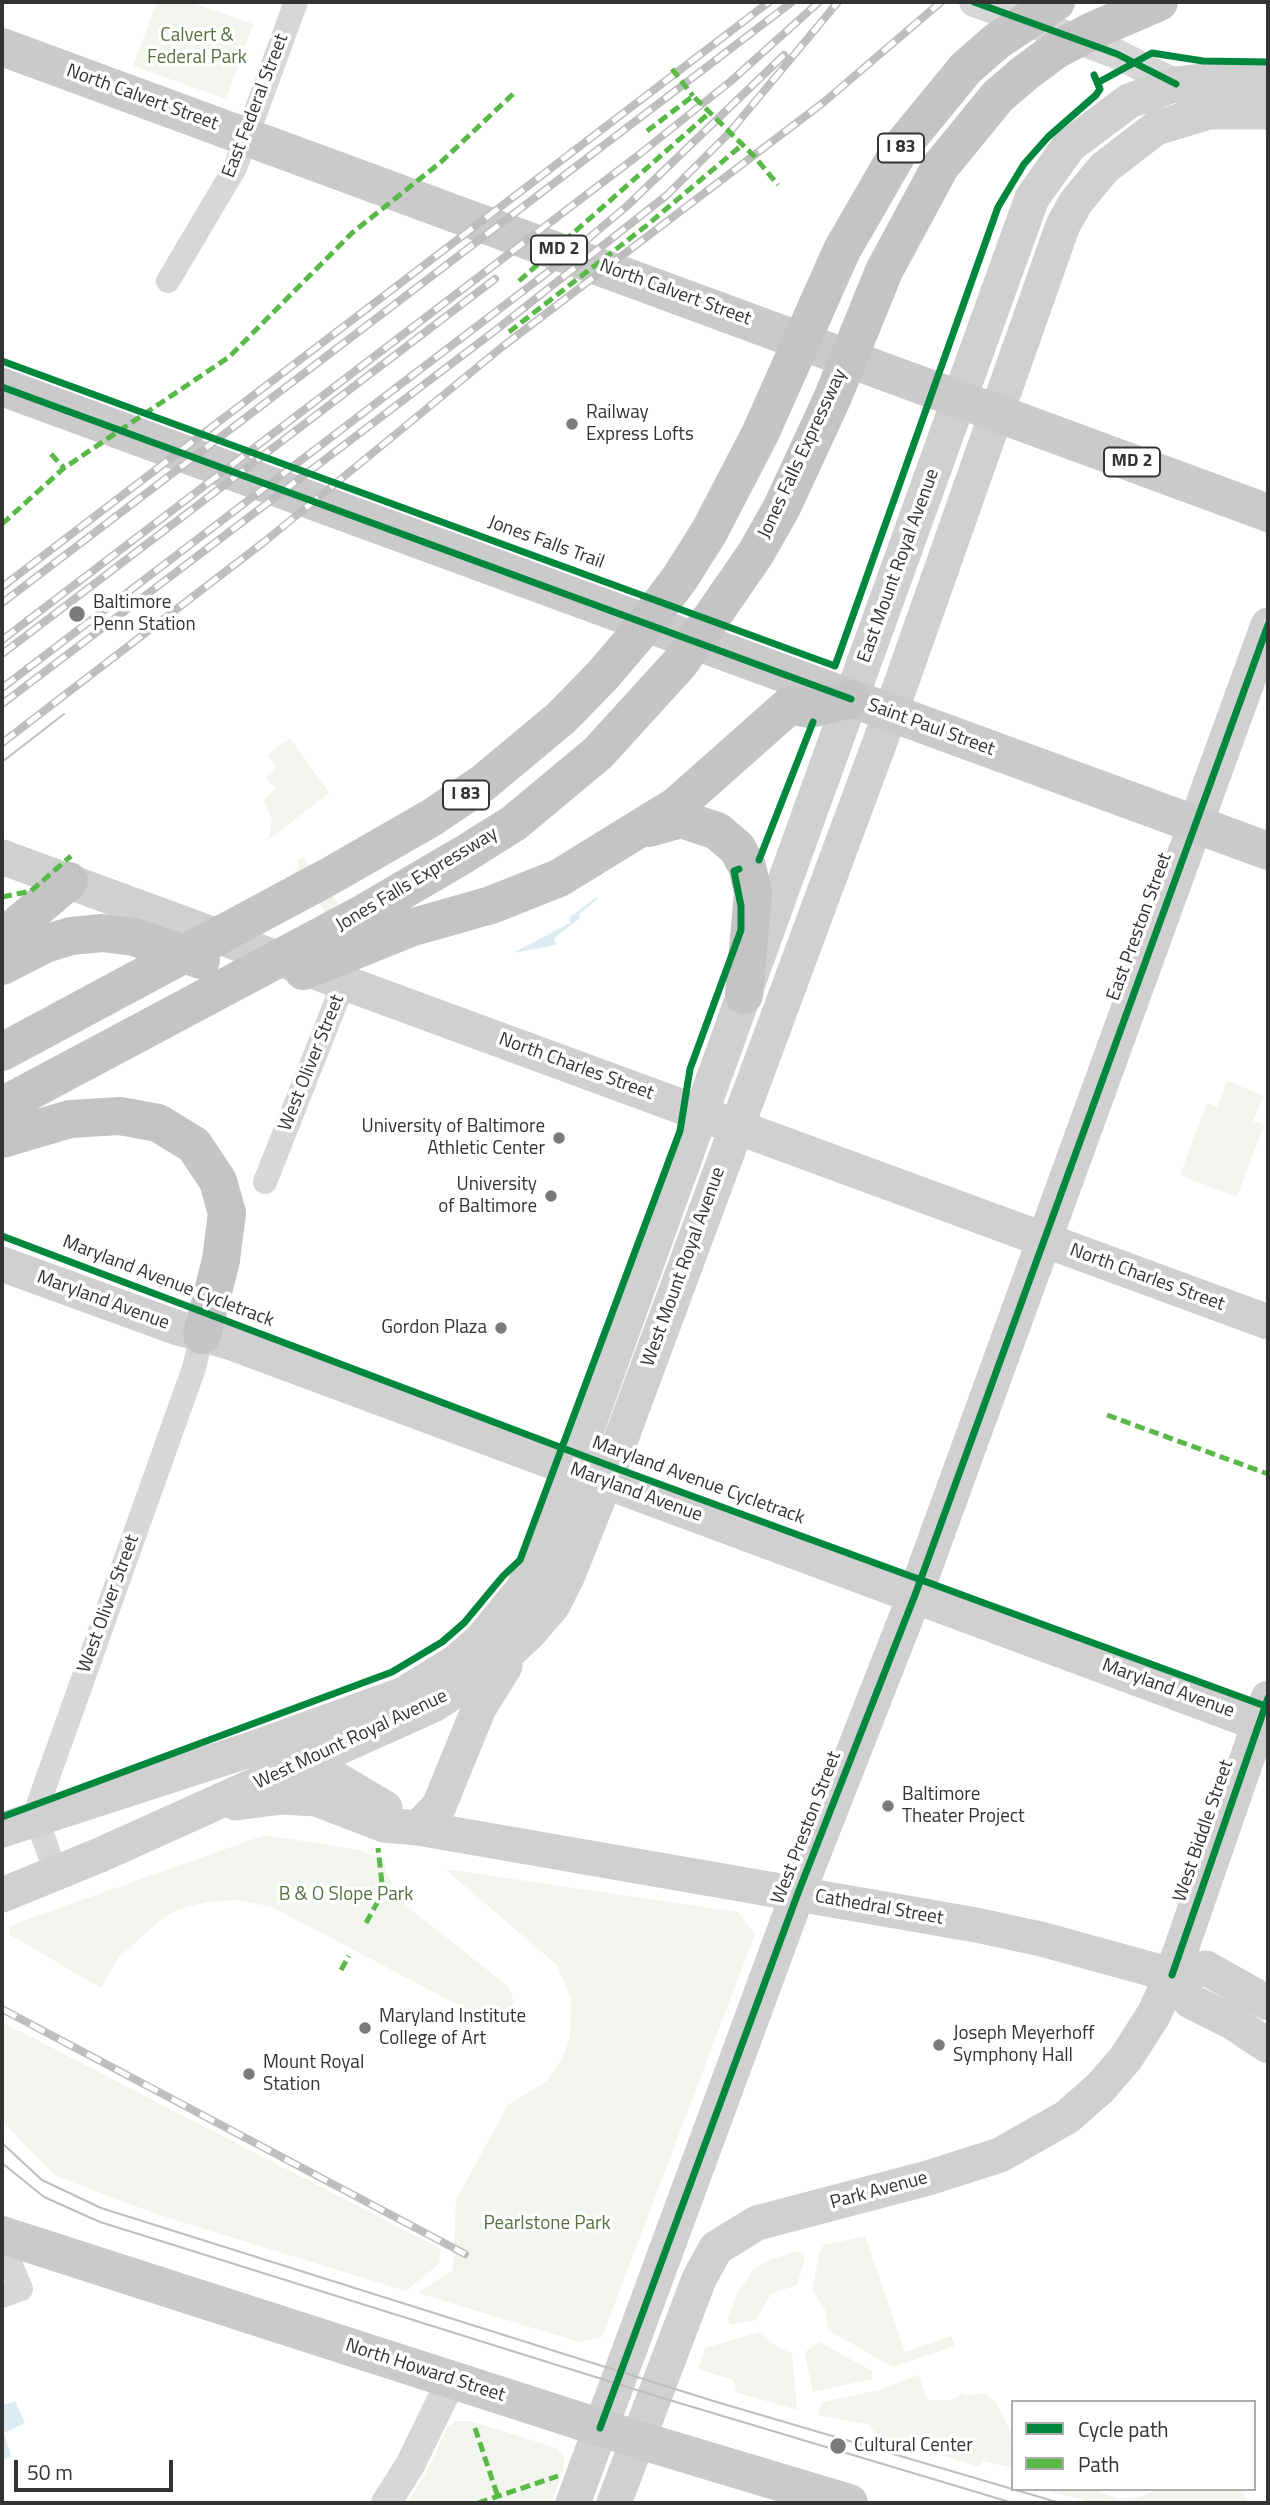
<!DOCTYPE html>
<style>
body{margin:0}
#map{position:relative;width:1270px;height:2505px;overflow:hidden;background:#fff;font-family:"Titillium Web",sans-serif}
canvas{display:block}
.frame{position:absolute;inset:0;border:4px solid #333;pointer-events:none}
.legend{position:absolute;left:1011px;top:2400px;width:245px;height:91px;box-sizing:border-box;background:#fff;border:2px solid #adadad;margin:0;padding:9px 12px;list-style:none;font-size:21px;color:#333}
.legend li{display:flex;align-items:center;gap:14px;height:35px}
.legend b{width:35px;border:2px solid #adadad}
.scale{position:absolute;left:14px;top:2460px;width:159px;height:32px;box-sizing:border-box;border:4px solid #333;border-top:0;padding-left:9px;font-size:21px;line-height:24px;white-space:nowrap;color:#333;-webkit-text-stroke:5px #fff;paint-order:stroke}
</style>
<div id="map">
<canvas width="1270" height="2505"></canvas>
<div class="frame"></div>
<ul class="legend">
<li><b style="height:9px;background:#00873e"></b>Cycle path</li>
<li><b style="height:9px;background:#58b947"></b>Path</li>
</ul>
<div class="scale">50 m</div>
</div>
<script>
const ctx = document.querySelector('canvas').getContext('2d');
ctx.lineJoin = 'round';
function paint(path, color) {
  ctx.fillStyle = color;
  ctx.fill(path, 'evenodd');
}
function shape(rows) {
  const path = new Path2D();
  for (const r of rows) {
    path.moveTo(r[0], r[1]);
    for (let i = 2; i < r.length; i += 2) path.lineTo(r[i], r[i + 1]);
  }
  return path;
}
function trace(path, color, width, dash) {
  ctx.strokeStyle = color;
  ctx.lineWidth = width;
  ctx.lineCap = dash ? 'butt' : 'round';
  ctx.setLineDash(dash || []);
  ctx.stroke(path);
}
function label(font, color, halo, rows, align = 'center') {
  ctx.font = font + ' "Titillium Web",sans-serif';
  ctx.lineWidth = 7;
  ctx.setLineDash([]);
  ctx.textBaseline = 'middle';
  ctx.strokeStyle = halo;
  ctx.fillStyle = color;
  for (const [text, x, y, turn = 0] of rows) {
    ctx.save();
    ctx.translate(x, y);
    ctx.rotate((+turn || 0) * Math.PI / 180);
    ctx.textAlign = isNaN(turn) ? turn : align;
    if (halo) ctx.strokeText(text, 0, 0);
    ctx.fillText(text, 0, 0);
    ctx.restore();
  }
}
paint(shape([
 [157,2,189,2,253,24,226,99,133,66],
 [290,738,329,793,268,840,272,821,264,800,276,789,266,777,277,767,267,755],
 [303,857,375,953,349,944,294,872,300,867,297,861],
 [1227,1081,1264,1096,1253,1121,1264,1125,1237,1197,1180,1175,1207,1103,1217,1107],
 [265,1835,359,1850,384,1859,387,1875,405,1905,509,1987,514,2002,508,2015,499,2020,487,2020,272,1907,239,1900,207,1902,179,1909,164,1917,119,1957,101,1988,10,1935,9,1926],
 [445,1869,738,1912,755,1934,602,2337,579,2342,418,2293,453,2270,456,2200,508,2105,547,2081,562,2059,570,2038,571,1999,557,1965],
 [2,2022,441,2249,439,2264,406,2291,156,2214,56,2176,2,2121],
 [865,2236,905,2352,951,2336,955,2346,893,2367,828,2330,825,2309,812,2290,820,2250,824,2245],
 [798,2251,805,2258,797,2285,771,2294,756,2320,730,2325,728,2319,736,2296,753,2270,769,2260],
 [760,2332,778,2348,792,2353,797,2410,735,2392,736,2387,733,2380,698,2369,705,2348],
 [819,2342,872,2371,872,2379,813,2392,805,2355,807,2350],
 [919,2375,927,2400,951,2400,964,2393,965,2396,985,2393,996,2402,1013,2436,1010,2439,1013,2468,983,2461,980,2467,935,2453,933,2449,875,2433,869,2425,817,2415,822,2402,879,2390],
 [456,2421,471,2421,556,2448,564,2456,564,2468,551,2503,407,2503,427,2471,447,2428],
 [1041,2489,1093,2489,1118,2499,1139,2497,1159,2489,1240,2489,1250,2503,1094,2503]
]), '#f1f5ed');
paint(shape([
 [596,897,598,898,579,915,580,918,554,938,556,945,513,953,570,923,569,918],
 [15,2401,25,2423,4,2433,11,2456,2,2461,2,2406]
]), '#ddebf3');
trace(shape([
 [168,281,235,168,296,2],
 [265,1182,344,982],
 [56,1873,36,1817,39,1802,194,1368,202,1335],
 [2,2244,21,2289,2,2296]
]), '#d7d7d7', 24);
trace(shape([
 [974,2,1117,54,1176,84,1188,94],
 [386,2503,410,2465,452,2379]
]), '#d7d7d7', 30);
trace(shape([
 [2,857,1268,1322],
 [2,1264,178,1328,232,1343,1268,1727],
 [290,1757,306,1761,385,1808],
 [236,1803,282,1797,316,1799,384,1825,418,1828,976,1925,1041,1939,1172,1975,1206,1968,1268,2003],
 [418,1828,439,1806,479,1708,505,1666],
 [2,1830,252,1749,404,1694,456,1662,482,1639,522,1590,544,1547,572,1470,1032,198,1069,146,1129,101,1176,84,1233,78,1268,79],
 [2,1895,100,1855,433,1705,495,1665,529,1633,553,1605,568,1575,605,1482,891,712,1063,225,1076,202,1104,168,1156,128,1209,112,1268,112],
 [1172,1975,1190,2001,1232,2022,1268,2046],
 [573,2503,798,1893,915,1595,1268,625],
 [614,2503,699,2279,716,2248,757,2223,928,2178,1000,2155,1067,2117,1100,2088,1126,2058,1154,2014,1172,1975,1268,1698]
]), '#d0d0d0', 35);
trace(shape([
 [2,47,1268,513],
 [2,387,1268,851],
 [2,2235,639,2440,849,2503]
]), '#cacaca', 38);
trace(shape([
 [649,828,681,819,717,831,737,848,747,866,753,893,744,995],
 [2,938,69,881],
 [2,966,45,944,71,936,102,933,134,937,201,960],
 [303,971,410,928,491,905,559,878,676,806,790,705,810,709,851,699],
 [2,1052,330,876,431,818,483,783,561,718,603,675,637,635,680,578,709,532,760,434,842,250,902,146,966,68,997,41,1056,2],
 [2,1106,364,913,463,855,514,823,598,753,680,663,756,553,782,507,832,399,884,271,940,167,998,96,1025,73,1056,50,1090,32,1159,2],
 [2,1139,70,1119,120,1116,158,1123,194,1145,218,1181,227,1213,221,1260,202,1335]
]), '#c4c4c4', 38);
trace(shape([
 [2,762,64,714],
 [2,2143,42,2180,101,2208,710,2400,1060,2503],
 [2,2163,44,2197,100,2222,656,2396,1013,2503]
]), '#bebebe', 2);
const rail = shape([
 [2,587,769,2],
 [2,603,792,2],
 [2,640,636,157,731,81,819,2],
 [2,654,495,279],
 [2,688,552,269,627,206,784,55],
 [2,704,492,333,667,195,729,133,838,2],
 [2,743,264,542,502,347,824,102,941,2],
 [2,2009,465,2254]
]);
trace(rail, '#bebebe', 8);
trace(rail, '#fff', 5, [16]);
trace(shape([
 [672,69,693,96],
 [647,131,693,96,754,156,778,185],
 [519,281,708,114],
 [509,332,646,226,742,145],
 [51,454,64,468],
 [2,524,64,468,229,357,352,233,441,162,513,94],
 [2,897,31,891,71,856],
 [1107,1415,1268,1474],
 [366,1923,383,1892,378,1848],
 [341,1970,349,1956],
 [475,2428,498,2497],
 [478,2503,558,2476]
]), '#58b947', 5, [10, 5]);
trace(shape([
 [974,2,1117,54,1176,84],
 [1099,82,1152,53,1203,61,1268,62],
 [2,361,835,666],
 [2,387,851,699],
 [835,666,998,207,1024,164,1048,137,1096,95,1100,89,1094,75],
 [759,860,813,722],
 [2,1236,610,1466,1268,1707],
 [2,1817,392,1672,442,1642,464,1623,503,1576,520,1560,680,1131,690,1069,741,930,741,906,734,871,739,869],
 [1172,1975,1268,1698],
 [600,2428,798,1893,915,1595,1268,625]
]), '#00873e', 7);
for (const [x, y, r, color] of [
 [572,424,7,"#7a7a7a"],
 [77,614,9,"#7a7a7a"],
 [559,1138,7,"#7a7a7a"],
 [551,1196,7,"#7a7a7a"],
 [501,1328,7,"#7a7a7a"],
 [888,1806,7,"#7a7a7a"],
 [365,2028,7,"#7a7a7a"],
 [939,2045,7,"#7a7a7a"],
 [249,2074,7,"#7a7a7a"],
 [838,2446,9,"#7a7a7a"]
]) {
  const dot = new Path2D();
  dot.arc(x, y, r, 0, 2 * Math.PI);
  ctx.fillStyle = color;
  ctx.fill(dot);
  trace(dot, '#fff', 2.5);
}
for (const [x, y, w] of [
 [901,148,46],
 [559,250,56],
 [1132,462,56],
 [466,795,46]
]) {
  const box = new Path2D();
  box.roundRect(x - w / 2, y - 14.5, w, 29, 5);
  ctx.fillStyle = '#fff';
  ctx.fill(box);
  trace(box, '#333', 2);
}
label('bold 18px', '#333', null, [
 ["I 83",901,148],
 ["MD 2",559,250],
 ["MD 2",1132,462],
 ["I 83",466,795]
]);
label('19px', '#56703f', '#fff', [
 ["Calvert &",197,36],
 ["Federal Park",197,58],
 ["B & O Slope Park",346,1895],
 ["Pearlstone Park",547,2224]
]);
label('19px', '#333', '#fff', [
 ["North Calvert Street",142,98,20],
 ["East Federal Street",256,106,-69],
 ["North Calvert Street",675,293,20],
 ["Jones Falls Expressway",803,454,-65],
 ["Jones Falls Trail",546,543,20],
 ["East Mount Royal Avenue",899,566,-70],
 ["Saint Paul Street",931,728,20],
 ["Jones Falls Expressway",417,880,-31],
 ["East Preston Street",1140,927,-70],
 ["West Oliver Street",312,1063,-68],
 ["North Charles Street",576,1067,20],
 ["West Mount Royal Avenue",684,1267,-70],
 ["North Charles Street",1147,1278,20],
 ["Maryland Avenue Cycletrack",168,1282,21],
 ["Maryland Avenue",103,1301,20],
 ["Maryland Avenue Cycletrack",698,1481,20],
 ["Maryland Avenue",636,1493,20],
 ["West Oliver Street",109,1604,-70],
 ["Maryland Avenue",1168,1689,20],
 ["West Mount Royal Avenue",351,1740,-25],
 ["West Preston Street",807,1828,-69],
 ["West Biddle Street",1204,1831,-71],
 ["Cathedral Street",879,1908,10],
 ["Park Avenue",879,2191,-15],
 ["North Howard Street",425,2371,18]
]);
label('19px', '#333', '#fff', [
 ["Railway",586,413],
 ["Express Lofts",586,435],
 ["Baltimore",93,603],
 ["Penn Station",93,625],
 ["University of Baltimore",545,1127,"right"],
 ["Athletic Center",545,1149,"right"],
 ["University",537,1185,"right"],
 ["of Baltimore",537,1207,"right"],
 ["Gordon Plaza",487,1328,"right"],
 ["Baltimore",902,1795],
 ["Theater Project",902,1817],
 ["Maryland Institute",379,2017],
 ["College of Art",379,2039],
 ["Joseph Meyerhoff",953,2034],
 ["Symphony Hall",953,2056],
 ["Mount Royal",263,2063],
 ["Station",263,2085],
 ["Cultural Center",854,2446]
], 'left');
</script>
